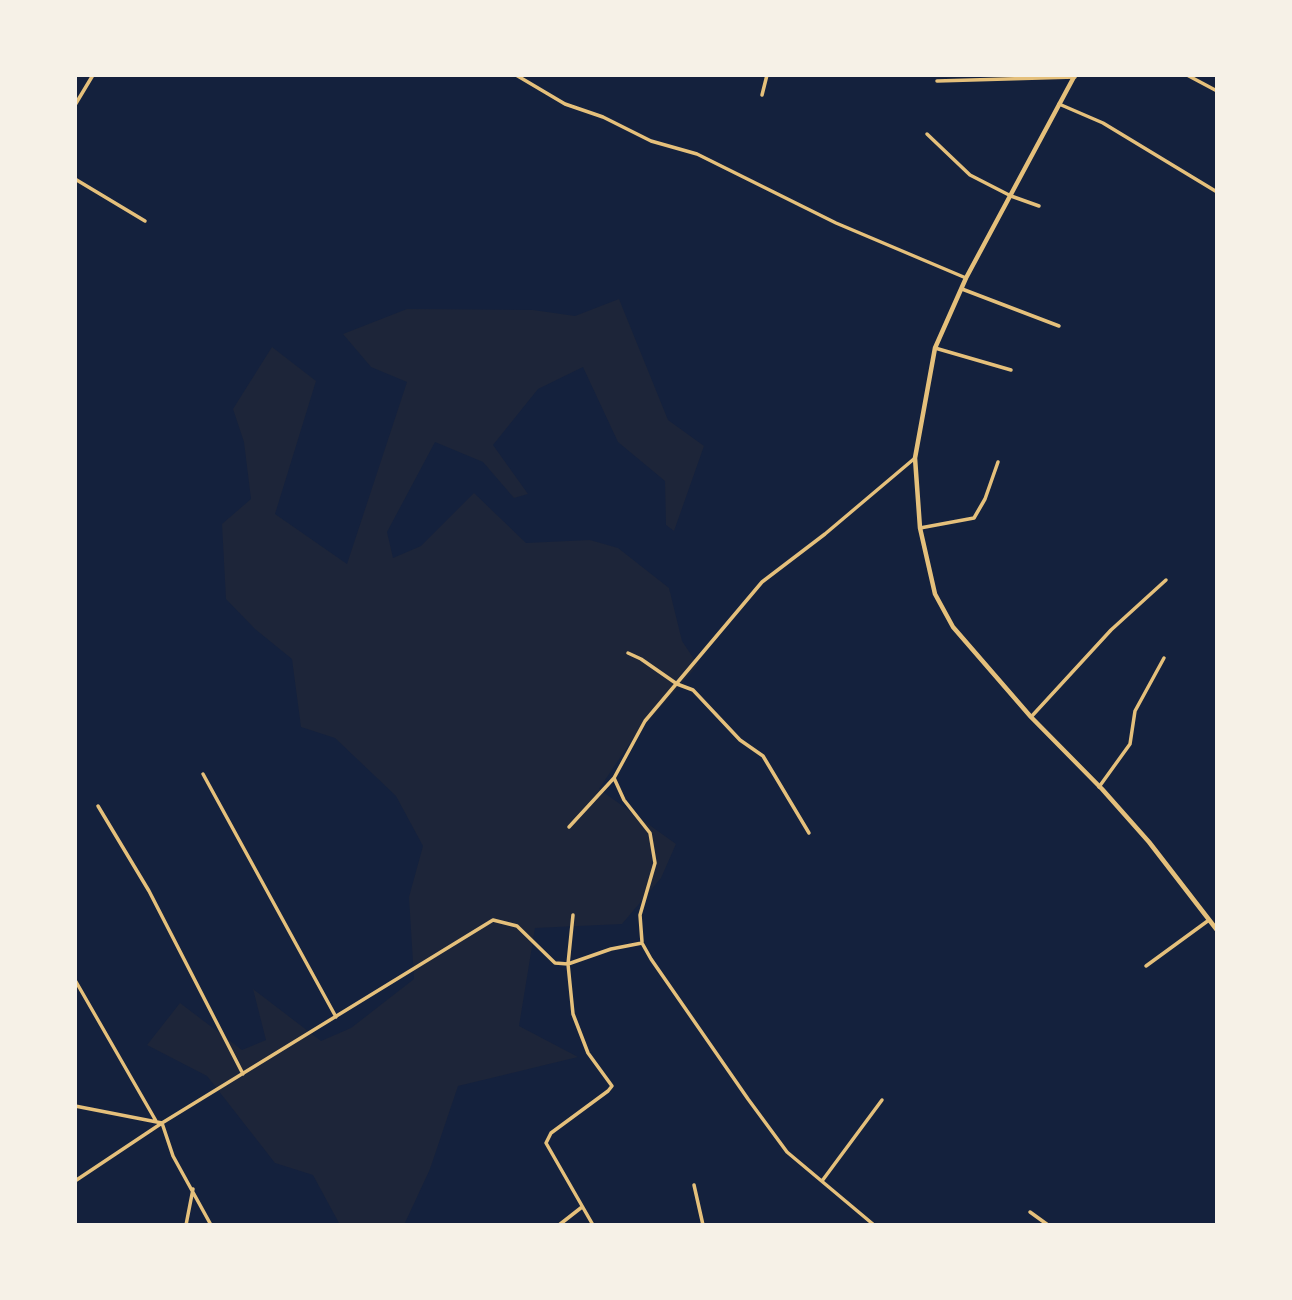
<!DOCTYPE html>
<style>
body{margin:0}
#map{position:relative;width:1292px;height:1300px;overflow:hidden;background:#14213d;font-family:"Golos Text",sans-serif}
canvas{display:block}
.frame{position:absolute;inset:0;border:77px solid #f6f1e7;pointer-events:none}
</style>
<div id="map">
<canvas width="1292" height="1300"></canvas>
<div class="frame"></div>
</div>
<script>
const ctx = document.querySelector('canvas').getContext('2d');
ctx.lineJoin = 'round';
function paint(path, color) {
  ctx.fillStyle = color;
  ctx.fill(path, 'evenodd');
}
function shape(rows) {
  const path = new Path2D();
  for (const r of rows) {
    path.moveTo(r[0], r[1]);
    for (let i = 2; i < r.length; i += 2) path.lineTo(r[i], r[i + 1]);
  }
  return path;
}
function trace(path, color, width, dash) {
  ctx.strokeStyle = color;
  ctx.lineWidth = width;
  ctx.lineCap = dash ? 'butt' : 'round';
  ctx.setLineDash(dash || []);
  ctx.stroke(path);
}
paint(shape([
 [619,299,668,420,704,446,674,531,666,525,665,481,618,442,583,367,538,389,493,445,528,494,514,498,483,462,435,442,387,532,393,558,421,546,474,493,526,543,590,540,618,548,669,588,682,641,698,665,634,737,599,789,676,844,661,878,622,924,535,928,519,1026,578,1057,458,1086,430,1169,404,1225,340,1225,313,1175,275,1163,207,1076,147,1045,180,1003,242,1050,266,1040,253,989,321,1041,351,1028,414,979,409,897,423,846,396,796,335,738,301,727,292,659,255,629,226,599,222,524,251,499,244,442,233,409,272,347,316,381,275,514,347,564,407,382,371,367,343,334,407,309,533,310,575,316]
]), '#1d2539');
trace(shape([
 [516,75,565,104,603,117,651,141,697,154,836,223,966,278],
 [1187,75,1217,91],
 [937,81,1075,77],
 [762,95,767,75],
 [1059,104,1103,123,1217,192],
 [75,105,93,75],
 [927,134,970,175,1011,196,1039,206],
 [75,179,145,221],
 [962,289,1059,326],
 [935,348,1011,370],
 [920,528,974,518,985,499,998,462],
 [628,653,641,659,677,684,693,690,740,740,763,756,809,833],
 [1031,717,1111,630,1166,580],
 [203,774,336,1017],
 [1099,787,1130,744,1135,711,1164,658],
 [98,806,149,891,243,1074],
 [569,827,614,778],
 [573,915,568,964,573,1014,588,1053,612,1086,608,1091,551,1133,546,1143,593,1225],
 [642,942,640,915,655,863,650,833,624,800,614,778,645,721,762,582,825,534,915,458],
 [1146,966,1209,920],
 [75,980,156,1121],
 [75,1106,162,1123],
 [162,1123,173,1156,211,1225],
 [75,1181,162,1123,493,920,517,926,555,963,568,964,611,949,642,943,651,959,748,1099,787,1152,874,1225],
 [822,1181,882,1100],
 [694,1185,703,1225],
 [1030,1212,1048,1225],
 [186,1225,193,1189],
 [559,1225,582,1207]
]), '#e5c07b', 3.5);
trace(shape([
 [1075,75,966,278,935,348,915,458,920,528,935,594,953,627,1031,717,1102,789,1149,842,1217,930]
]), '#e5c07b', 4.5);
</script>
